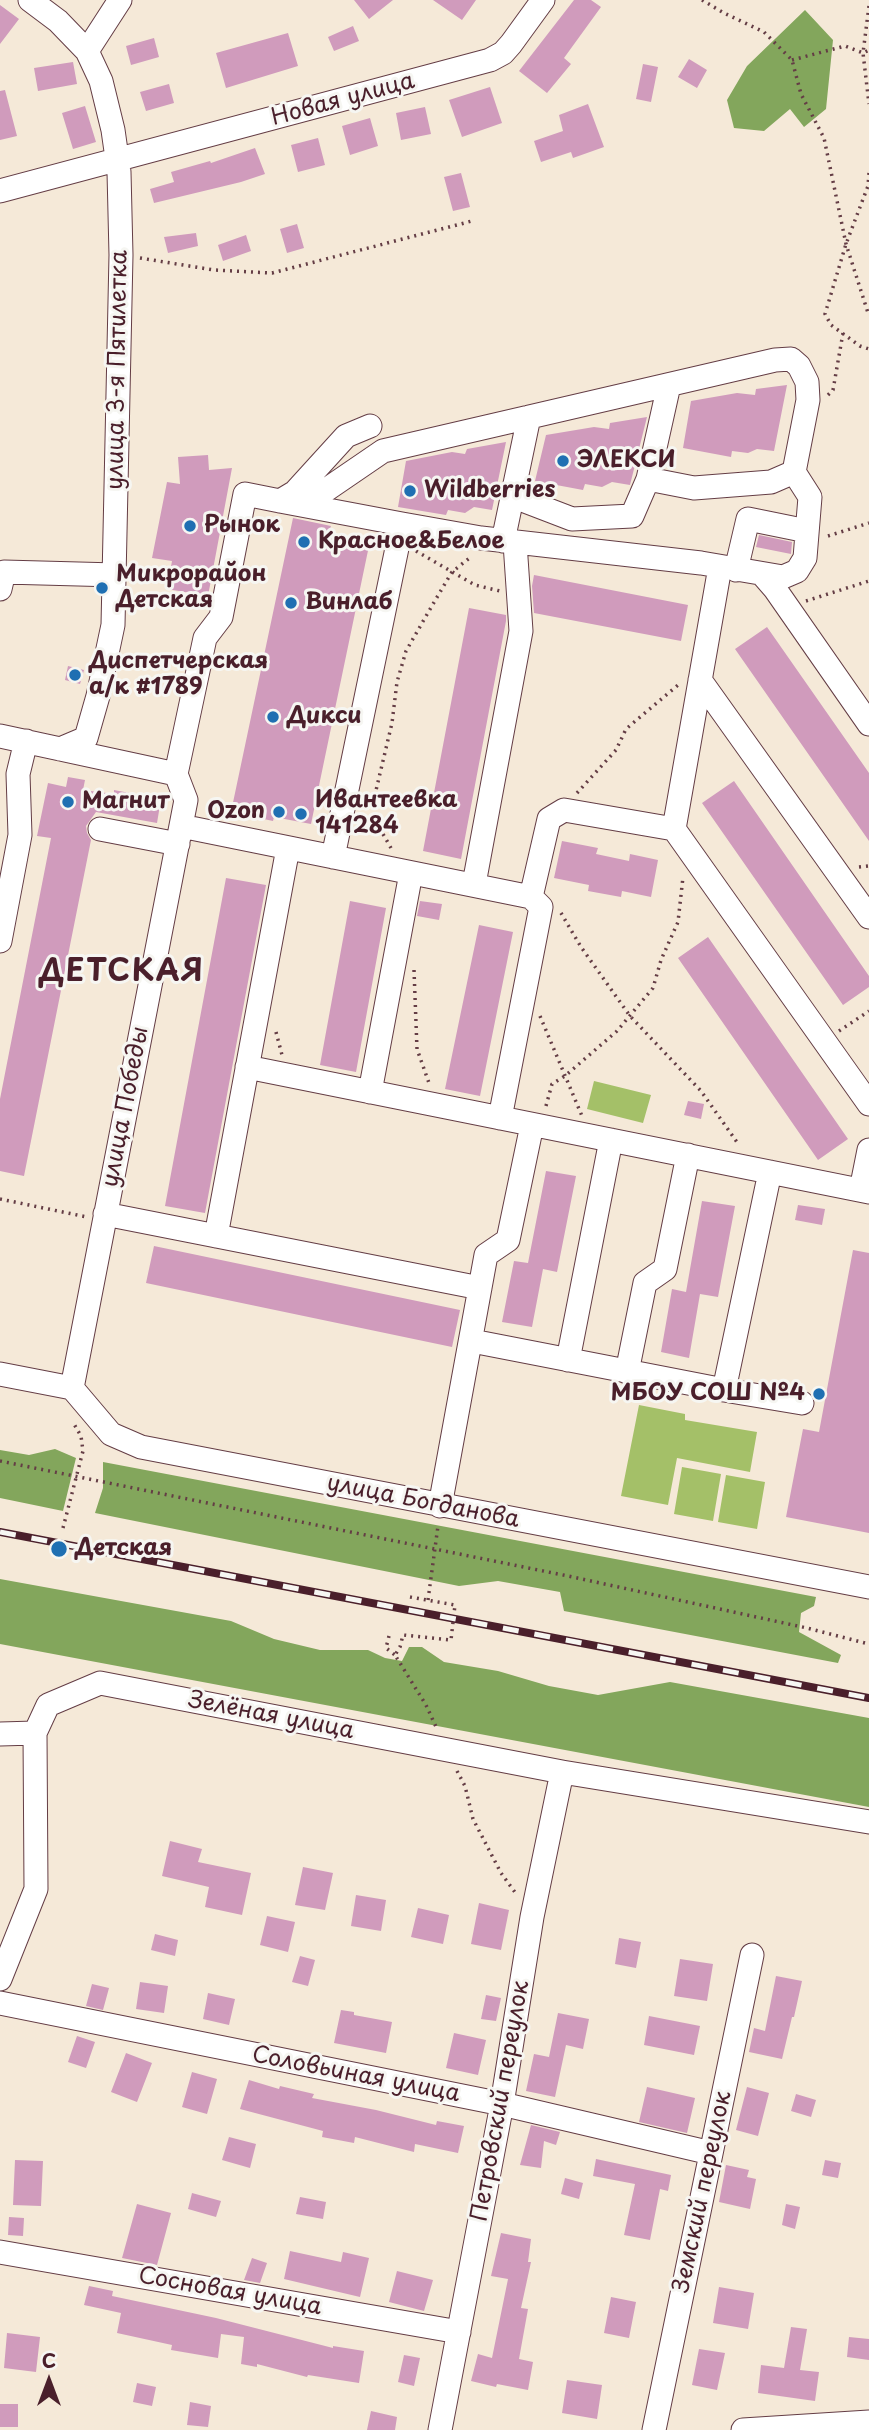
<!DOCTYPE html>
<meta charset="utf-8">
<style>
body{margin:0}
#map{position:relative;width:869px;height:2430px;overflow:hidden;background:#f5e9d8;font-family:"Playpen Sans",sans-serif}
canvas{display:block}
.north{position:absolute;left:14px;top:2346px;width:70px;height:70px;-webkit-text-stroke:5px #f6f6f2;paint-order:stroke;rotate:0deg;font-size:19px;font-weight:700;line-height:28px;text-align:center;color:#4a1f2b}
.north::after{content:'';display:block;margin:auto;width:24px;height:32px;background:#4a1f2b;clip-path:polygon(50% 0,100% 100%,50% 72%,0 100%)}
</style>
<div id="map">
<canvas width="869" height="2430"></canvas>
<div class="north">С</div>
</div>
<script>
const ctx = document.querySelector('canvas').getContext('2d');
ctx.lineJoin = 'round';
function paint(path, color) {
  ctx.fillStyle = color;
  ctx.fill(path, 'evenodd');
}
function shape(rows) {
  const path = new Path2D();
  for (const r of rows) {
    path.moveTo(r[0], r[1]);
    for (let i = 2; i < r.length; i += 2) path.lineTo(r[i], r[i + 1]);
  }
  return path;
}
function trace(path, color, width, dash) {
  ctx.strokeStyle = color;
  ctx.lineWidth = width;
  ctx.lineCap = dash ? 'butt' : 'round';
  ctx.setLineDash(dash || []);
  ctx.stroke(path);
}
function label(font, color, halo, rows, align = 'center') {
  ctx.font = font + ' "Playpen Sans",sans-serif';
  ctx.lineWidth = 6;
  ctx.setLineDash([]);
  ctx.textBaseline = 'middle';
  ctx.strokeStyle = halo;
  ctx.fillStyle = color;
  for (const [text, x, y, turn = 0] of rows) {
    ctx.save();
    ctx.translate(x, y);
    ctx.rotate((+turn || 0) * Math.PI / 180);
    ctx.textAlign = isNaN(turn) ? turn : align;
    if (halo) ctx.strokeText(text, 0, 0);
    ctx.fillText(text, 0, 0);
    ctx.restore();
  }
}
paint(shape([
 [594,1081,651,1095,643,1123,587,1109],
 [639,1405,685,1414,685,1420,757,1432,750,1472,677,1458,668,1505,621,1496],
 [682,1467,721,1474,713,1521,674,1514],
 [726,1475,765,1482,757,1529,718,1522]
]), '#a4c068');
paint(shape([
 [805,10,833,40,826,109,804,127,790,109,764,131,734,128,727,100,747,66],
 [55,1449,76,1458,63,1511,0,1498,0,1450,29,1455],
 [103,1462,816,1597,814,1606,801,1613,799,1632,841,1655,838,1663,564,1611,560,1592,498,1581,459,1586,95,1513,103,1488],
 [0,1579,231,1621,274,1639,320,1650,368,1650,385,1658,402,1661,409,1647,422,1647,444,1662,498,1671,549,1686,598,1695,670,1682,869,1718,869,1807,0,1644]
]), '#83a65c');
paint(shape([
 [354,0,393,0,369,19],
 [433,0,476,0,462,20],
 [574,0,591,0,601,7,564,58,571,64,547,93,519,71],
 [0,5,19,19,0,44],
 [353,26,359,41,334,51,328,37],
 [288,33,298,66,226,88,216,53],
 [154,38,159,57,131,65,126,46],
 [689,59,707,70,697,88,678,77],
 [73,62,77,84,38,91,34,68],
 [643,64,658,67,651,102,636,99],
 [169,84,174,103,146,111,140,92],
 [490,87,502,123,462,137,449,100],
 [5,90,17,136,0,140,0,91],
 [588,104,604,147,573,158,571,152,541,162,534,141,563,131,559,115],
 [85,106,96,142,73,149,62,113],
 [425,107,431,134,401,140,396,113],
 [370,118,378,146,350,155,342,126],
 [318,138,325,165,298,172,291,145],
 [255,148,265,174,241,182,154,203,150,189,174,182,171,172,210,161,211,163],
 [461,173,470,207,453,211,444,177],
 [297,224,304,248,287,253,280,229],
 [196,233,198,246,168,253,164,237],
 [246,235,251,251,223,261,218,245],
 [787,385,774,451,757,449,748,453,732,451,731,457,683,448,691,401,737,393,755,395,756,389],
 [647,417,630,485,612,482,602,487,585,484,583,490,535,481,546,435,594,427,609,429,610,423],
 [506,442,492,510,474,507,465,513,448,510,446,515,398,507,406,461,452,452,465,454,467,449],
 [208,455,209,470,232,468,208,596,167,589,172,561,152,558,167,482,180,484,178,457],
 [293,518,331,526,329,532,370,541,311,824,274,817,273,821,231,812],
 [759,535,792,542,791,554,756,547],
 [534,575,688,605,681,641,534,613,532,586],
 [469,608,506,615,506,621,461,859,423,851],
 [767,627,869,773,869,841,735,649],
 [68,666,84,670,80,684,65,680],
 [68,777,85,780,83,790,114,794,114,790,161,799,157,823,96,812,86,826,87,833,91,840,24,1176,0,1171,0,1099,51,838,37,836,48,783,66,787],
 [734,781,869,976,869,987,843,1005,702,803],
 [562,841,598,848,596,854,629,861,630,854,658,860,651,897,622,891,621,897,588,891,589,885,554,878],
 [226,878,266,885,205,1213,165,1206],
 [350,901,386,908,356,1072,320,1065],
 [420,901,442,904,439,920,417,916],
 [479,925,513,932,480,1096,445,1089],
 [708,937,848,1139,818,1160,678,958],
 [688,1101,704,1104,701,1119,684,1115],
 [546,1171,576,1176,557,1272,543,1269,532,1327,502,1322,514,1261,528,1263],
 [702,1201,735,1206,718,1297,700,1294,689,1358,661,1352,672,1289,686,1292],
 [798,1205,825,1209,822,1225,795,1220],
 [154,1246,460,1310,452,1347,146,1283],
 [853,1250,869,1253,869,1533,786,1517,803,1429,819,1432],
 [170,1841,202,1849,198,1862,251,1873,242,1915,205,1907,209,1887,162,1876],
 [303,1867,333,1873,325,1910,295,1905],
 [356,1895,386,1900,381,1931,351,1926],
 [479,1903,509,1910,501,1950,471,1944],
 [418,1908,449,1915,443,1944,411,1937],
 [267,1916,295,1922,288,1952,260,1945],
 [155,1934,178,1940,175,1956,151,1950],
 [619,1938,641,1942,636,1968,615,1964],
 [300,1956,315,1960,308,1986,292,1982],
 [680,1959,713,1964,707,2001,674,1996],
 [776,1976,802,1981,794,2017,792,2017,782,2059,749,2052,754,2028,765,2031],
 [140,1982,168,1986,164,2013,136,2009],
 [92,1984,109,1988,103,2010,86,2006],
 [208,1993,235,1999,229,2025,203,2019],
 [486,1995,501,1998,496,2021,481,2019],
 [341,2010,354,2012,354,2015,392,2022,386,2053,334,2043],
 [558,2013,589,2019,583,2049,566,2045,555,2097,526,2091,534,2054,549,2057],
 [649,2016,700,2026,694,2055,644,2045],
 [454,2033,486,2040,478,2075,446,2068],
 [77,2036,95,2042,86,2068,68,2062],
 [126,2053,152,2063,137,2102,111,2092],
 [192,2072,217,2079,207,2114,182,2107],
 [249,2080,279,2089,280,2086,314,2094,312,2098,376,2110,436,2125,437,2121,464,2126,458,2153,415,2144,414,2152,355,2137,354,2143,322,2137,323,2131,240,2109],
 [647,2087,695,2098,687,2133,639,2122],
 [747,2087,769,2093,758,2136,736,2130],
 [796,2094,816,2100,811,2117,791,2111],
 [531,2125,560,2132,556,2145,544,2141,541,2168,520,2165],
 [229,2137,256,2144,250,2168,222,2160],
 [596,2159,671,2175,668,2191,660,2189,650,2240,624,2235,635,2184,593,2176],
 [15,2160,43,2161,41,2206,13,2205],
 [825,2160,841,2163,838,2178,822,2175],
 [726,2165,749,2170,747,2177,756,2179,750,2209,719,2202],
 [565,2178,583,2183,579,2199,561,2194],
 [192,2193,221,2201,216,2217,188,2209],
 [300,2197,326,2202,323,2219,296,2214],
 [137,2204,171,2213,157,2265,122,2258],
 [786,2204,800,2207,795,2229,782,2225],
 [9,2217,24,2218,23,2236,8,2235],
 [501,2233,531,2239,528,2262,531,2262,521,2308,528,2309,519,2359,533,2362,528,2390,497,2384,496,2387,471,2381,478,2354,492,2358,508,2279,491,2276],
 [290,2251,341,2262,343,2252,369,2258,360,2297,284,2279],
 [252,2258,267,2263,260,2283,244,2280],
 [397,2271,433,2280,424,2311,389,2302],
 [89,2286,113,2291,112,2296,216,2318,333,2348,333,2346,364,2351,359,2383,308,2375,307,2377,257,2364,257,2367,241,2364,244,2337,221,2334,218,2358,171,2350,172,2345,117,2333,121,2313,84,2305],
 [719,2287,754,2293,748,2329,713,2323],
 [611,2297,636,2302,629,2338,604,2333],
 [791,2327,807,2329,800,2370,819,2372,815,2401,758,2393,761,2365,784,2368],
 [7,2333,40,2337,36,2372,4,2368],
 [849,2337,869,2339,869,2360,847,2357],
 [699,2349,725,2353,717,2390,692,2385],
 [404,2355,420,2358,414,2386,398,2382],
 [567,2380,602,2385,597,2419,562,2413],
 [137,2383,156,2387,152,2406,133,2402],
 [190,2402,211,2406,208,2427,187,2425],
 [0,2404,18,2404,18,2427,0,2427],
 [371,2411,397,2417,395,2430,367,2430]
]), '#d09bbc');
const minor = shape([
 [30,0,58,21,87,51,101,81,113,130,119,172,121,255,113,625,98,696,86,738,60,749],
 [87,51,120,0],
 [0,191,490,60,503,53,511,44,543,0],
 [648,479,694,488,771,482,794,472],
 [512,496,572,519,632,516,648,479,669,385],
 [280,501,295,492,346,436,370,426],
 [503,541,529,417],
 [736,570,748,519,807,531],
 [762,574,775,589,869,724],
 [0,589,4,572,116,575],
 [700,680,869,917],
 [0,736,176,774,186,800,72,1388],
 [176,774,205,638,221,617,245,494,280,501,402,524,481,538,701,563,783,577,797,571,805,558,810,497,794,472,808,400,807,382,799,366,791,359,775,360,383,451,304,505],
 [181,826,531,897],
 [100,829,178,844],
 [674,829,720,567],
 [333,857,402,524],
 [474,884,521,631,515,543],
 [531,897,549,819,564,810,674,829,869,1104],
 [0,941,20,835,18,774,26,741],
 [247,1067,869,1192],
 [370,1092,411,873],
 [500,1118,541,907,531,897],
 [861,1190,869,1150],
 [105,1214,480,1288],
 [216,1236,288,848],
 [472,1341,724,1390,770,1172],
 [568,1360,611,1140],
 [627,1372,645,1283,665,1269,688,1155],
 [0,1374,72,1388,111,1434,141,1447,869,1587],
 [724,1390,802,1403],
 [440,1506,486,1255,508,1240,532,1125],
 [0,1734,35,1733,48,1705,100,1683,562,1772,869,1822],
 [0,1979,36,1889,35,1733],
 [0,2003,502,2104,711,2153],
 [0,2252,459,2332],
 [440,2430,502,2104,532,1917,562,1772],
 [654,2430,752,1955],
 [743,2430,869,2422]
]);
trace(minor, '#643d45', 25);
trace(shape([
 [702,0,724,13,764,32,792,60,801,94,824,138,846,244,869,316],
 [869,6,863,53,869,104],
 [792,60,845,46,863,53,869,50],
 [869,173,868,186,846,244,825,314,831,325,860,346,869,349],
 [140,258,214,270,272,273,472,221],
 [828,395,833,390,843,333],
 [828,536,869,523],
 [416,551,475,585,500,591],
 [806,601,869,581],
 [577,793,616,750,626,729,678,685],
 [391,848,383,834,373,803,392,723,397,682,406,651,433,604,452,572,472,556],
 [859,867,869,866],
 [561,913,581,947,630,1016,701,1091,739,1145],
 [414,970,417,1049,429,1083],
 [540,1016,582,1116],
 [839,1031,869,1011],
 [276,1032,282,1055],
 [546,1106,552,1084,565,1076,617,1031,653,988,661,960,678,922,683,877],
 [0,1199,87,1217],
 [0,1461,568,1576,807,1628,869,1644],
 [63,1528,83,1451,81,1436,74,1424],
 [410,1597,455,1605,451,1640,403,1635,400,1647,395,1655,426,1705,437,1729],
 [428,1600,438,1526],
 [389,1636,386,1648,395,1655],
 [457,1771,465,1786,473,1819,501,1873,517,1895]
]), '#643d45', 3.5, [2, 5]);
trace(minor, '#fff', 23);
const rail = shape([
 [0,1532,869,1698]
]);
trace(rail, '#4a1f2b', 8);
trace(rail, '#f6f6f2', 5, [16]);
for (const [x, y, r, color] of [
 [563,461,7,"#1f6fb2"],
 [410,491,7,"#1f6fb2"],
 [190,526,7,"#1f6fb2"],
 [304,542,7,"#1f6fb2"],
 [102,588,7,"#1f6fb2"],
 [291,603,7,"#1f6fb2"],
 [75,675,7,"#1f6fb2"],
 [273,717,7,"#1f6fb2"],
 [68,802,7,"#1f6fb2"],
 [279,812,7,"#1f6fb2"],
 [301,814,7,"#1f6fb2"],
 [819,1394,7,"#1f6fb2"],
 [59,1549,9,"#1f6fb2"]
]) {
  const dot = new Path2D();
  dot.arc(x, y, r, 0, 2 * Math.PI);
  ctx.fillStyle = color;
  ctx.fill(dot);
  trace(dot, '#f6f6f2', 2.5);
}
label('23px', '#4a1f2b', '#f6f6f2', [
 ["Новая улица",343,100,-15],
 ["улица 3-я Пятилетка",118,370,-89],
 ["улица Победы",126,1107,-79],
 ["улица Богданова",423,1502,11],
 ["Зелёная улица",271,1716,11],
 ["Соловьиная улица",356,2075,11],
 ["Петровский переулок",501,2101,-80],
 ["Земский переулок",703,2192,-78],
 ["Сосновая улица",230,2292,10]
]);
label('bold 23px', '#4a1f2b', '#f6f6f2', [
 ["ЭЛЕКСИ",577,461],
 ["Wildberries",424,491],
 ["Рынок",204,526],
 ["Красное&Белое",318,542],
 ["Микрорайон",116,575],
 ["Детская",116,601],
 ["Винлаб",305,603],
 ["Диспетчерская",89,662],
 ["а/к #1789",89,688],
 ["Дикси",287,717],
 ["Ивантеевка",315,801],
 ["141284",315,827],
 ["Магнит",82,802],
 ["Ozon",265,812,"right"],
 ["МБОУ СОШ №4",805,1394,"right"],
 ["Детская",75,1549]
], 'left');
ctx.letterSpacing = '2px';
label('bold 30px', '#4a1f2b', '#f6f6f2', [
 ["ДЕТСКАЯ",122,973]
]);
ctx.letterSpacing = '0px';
</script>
